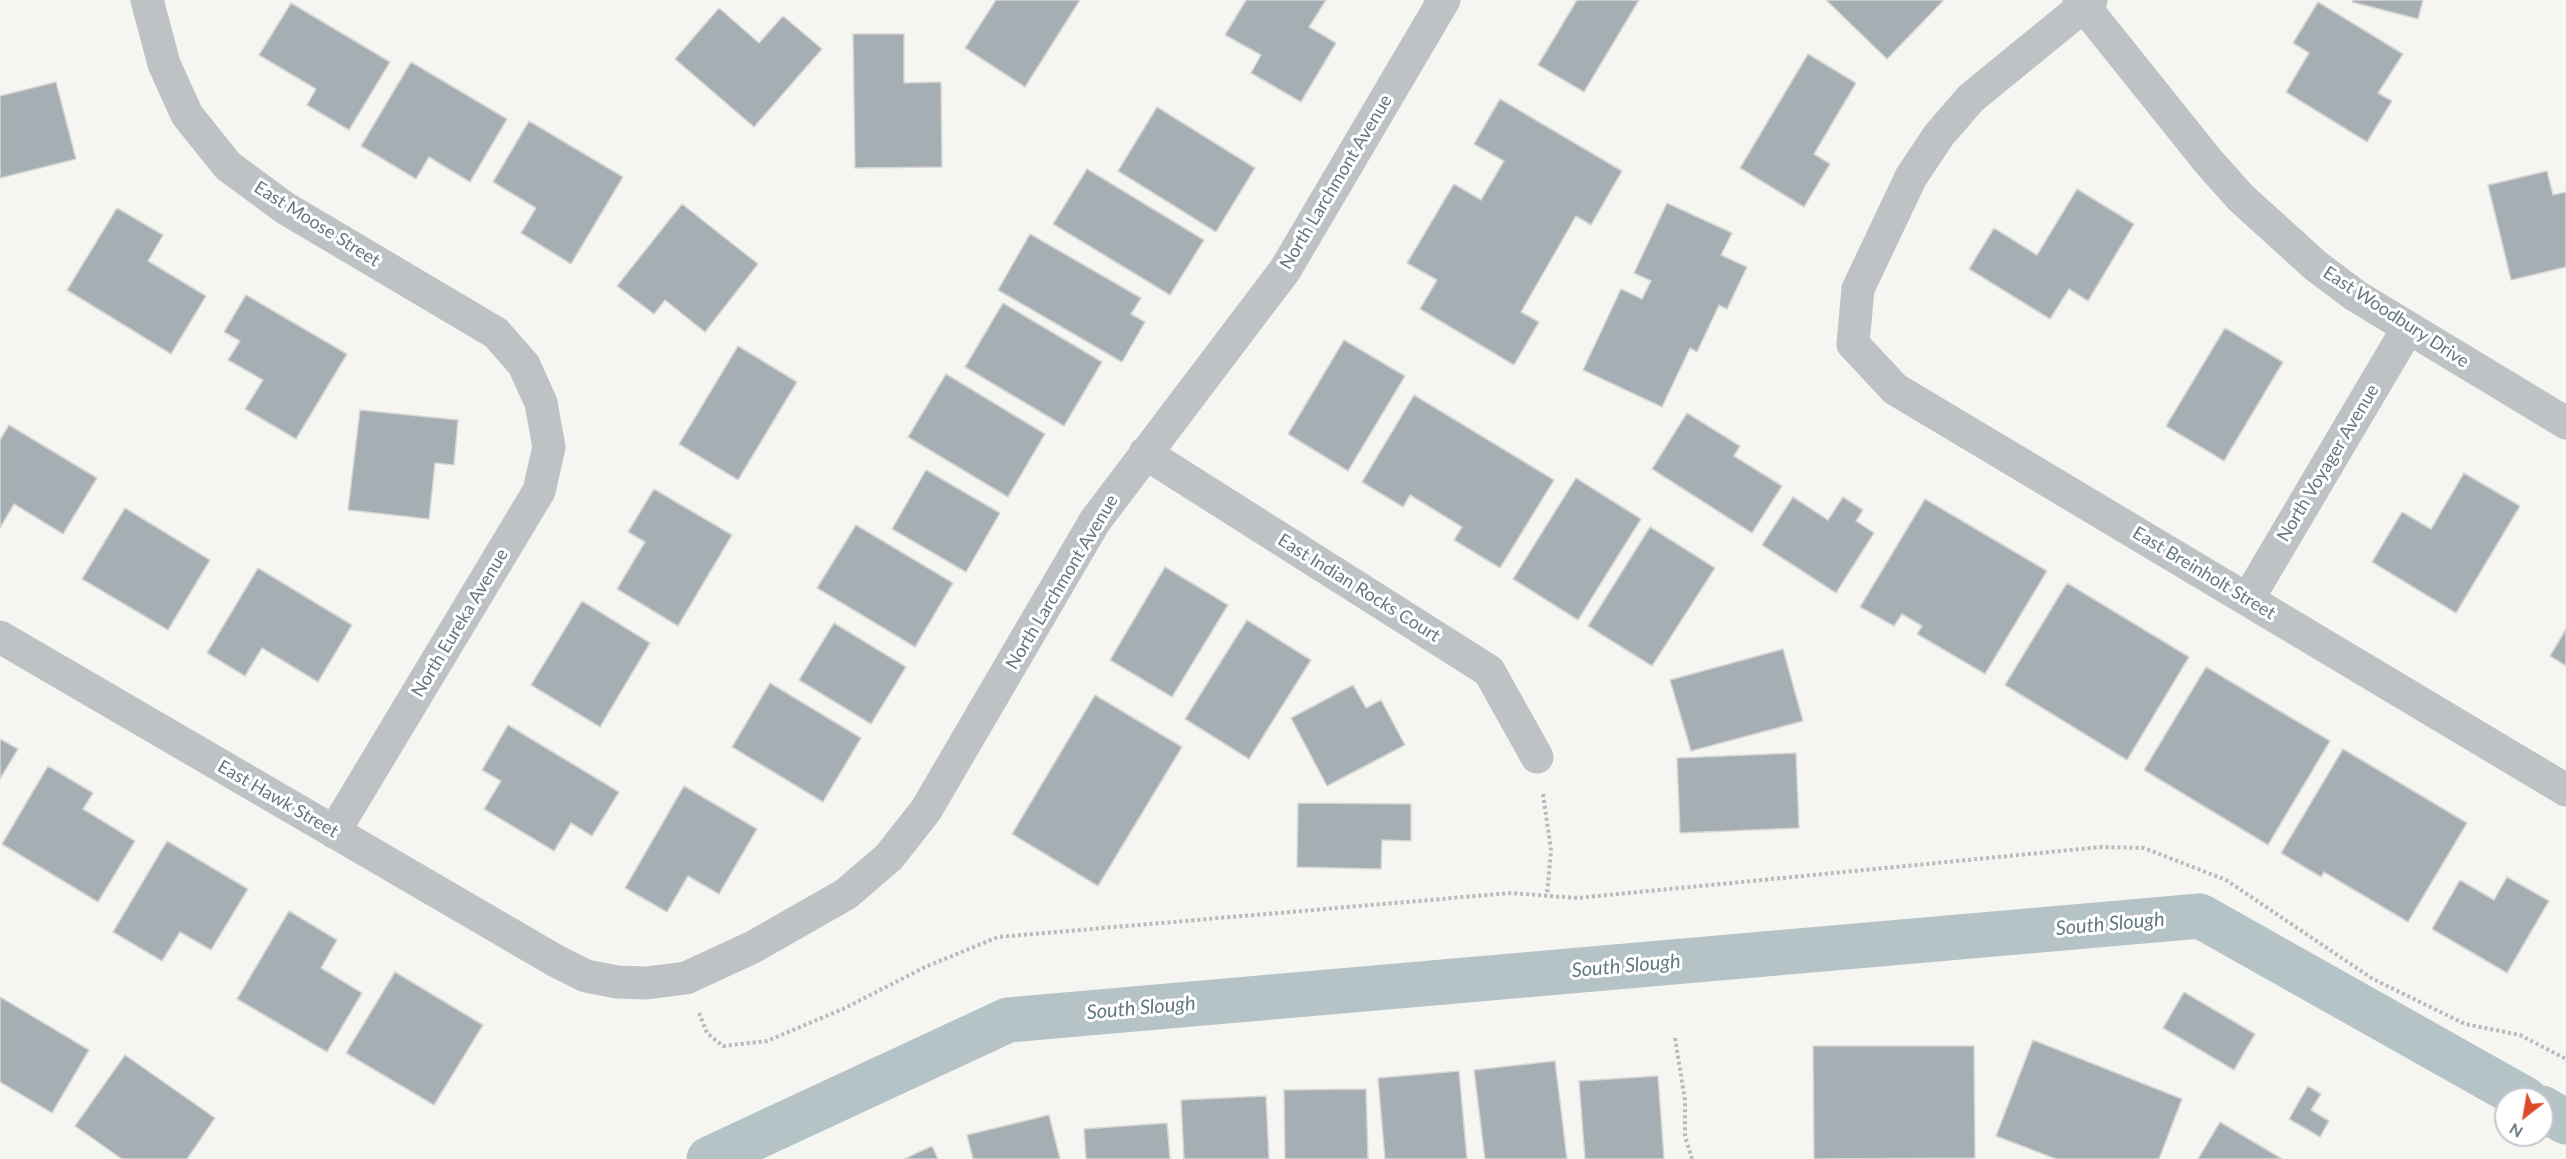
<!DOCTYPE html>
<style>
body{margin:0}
#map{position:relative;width:2566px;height:1159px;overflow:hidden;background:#f5f5f2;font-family:Lato,sans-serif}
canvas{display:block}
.north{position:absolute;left:2494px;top:1087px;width:60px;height:60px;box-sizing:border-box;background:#fff;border:2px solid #c1c9cd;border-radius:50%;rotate:211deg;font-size:16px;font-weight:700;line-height:24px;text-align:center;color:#657782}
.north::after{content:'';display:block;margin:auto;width:21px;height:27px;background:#dc4a2b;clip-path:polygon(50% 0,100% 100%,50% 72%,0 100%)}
</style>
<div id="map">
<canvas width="2566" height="1159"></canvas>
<div class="north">N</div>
</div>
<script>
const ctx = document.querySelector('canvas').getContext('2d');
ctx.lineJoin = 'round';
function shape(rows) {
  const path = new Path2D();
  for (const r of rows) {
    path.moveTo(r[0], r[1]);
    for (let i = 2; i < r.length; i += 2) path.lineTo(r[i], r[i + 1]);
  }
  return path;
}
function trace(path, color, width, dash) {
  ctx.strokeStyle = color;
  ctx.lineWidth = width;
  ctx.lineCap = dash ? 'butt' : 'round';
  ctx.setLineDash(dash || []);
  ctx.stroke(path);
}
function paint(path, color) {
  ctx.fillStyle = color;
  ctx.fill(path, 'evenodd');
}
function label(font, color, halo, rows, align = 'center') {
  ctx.font = font + ' Lato,sans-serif';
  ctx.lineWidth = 6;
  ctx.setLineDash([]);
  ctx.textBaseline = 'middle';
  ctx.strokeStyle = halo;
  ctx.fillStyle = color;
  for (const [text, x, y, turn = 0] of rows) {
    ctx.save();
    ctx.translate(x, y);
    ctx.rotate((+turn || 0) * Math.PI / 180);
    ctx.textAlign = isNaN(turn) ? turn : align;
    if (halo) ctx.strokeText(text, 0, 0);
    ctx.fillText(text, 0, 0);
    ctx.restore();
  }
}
trace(shape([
 [2542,1108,2566,1122],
 [709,1159,1008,1020,2200,916,2525,1099]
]), '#b5c2c6', 45);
const building = shape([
 [996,0,1080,0,1025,87,965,48,996,0],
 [1246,0,1326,0,1309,27,1336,43,1301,102,1251,73,1261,55,1225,35,1246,0],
 [1577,0,1639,0,1584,92,1538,65,1577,0],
 [1826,0,1944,0,1887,59,1826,0],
 [2353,0,2423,0,2418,19,2352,2,2353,0],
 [2318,2,2403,54,2378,93,2392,101,2367,142,2286,92,2309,53,2293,43,2318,2],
 [291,3,390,62,349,130,307,105,316,89,259,55,291,3],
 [719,8,759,43,783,16,822,49,754,127,675,59,719,8],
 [853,34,904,34,904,83,941,82,942,167,855,168,853,34],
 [1808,54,1856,83,1814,154,1830,164,1804,207,1740,168,1808,54],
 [411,62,507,119,470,182,429,157,416,179,361,146,411,62],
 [56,82,76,159,0,178,0,96,56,82],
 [1500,99,1622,171,1591,225,1576,216,1521,312,1539,322,1514,365,1420,309,1437,280,1407,263,1454,184,1481,200,1504,161,1474,144,1500,99],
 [1157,107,1255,168,1216,232,1118,171,1157,107],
 [529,121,623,177,571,264,521,233,536,208,493,182,529,121],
 [1087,169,1204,240,1170,295,1053,224,1087,169],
 [2547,171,2553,195,2566,192,2566,267,2511,280,2488,185,2547,171],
 [2077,189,2134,224,2088,301,2069,289,2050,319,1969,269,1994,228,2037,255,2077,189],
 [1667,203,1732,233,1721,255,1747,267,1727,309,1719,305,1697,352,1690,348,1662,407,1583,370,1621,289,1642,299,1651,281,1634,273,1667,203],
 [682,204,758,264,705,332,665,300,654,314,617,286,682,204],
 [117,208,163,235,148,261,206,296,171,354,67,290,117,208],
 [1030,234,1141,298,1131,314,1145,322,1122,362,998,290,1030,234],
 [246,295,347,354,296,439,245,409,263,380,228,360,240,341,224,332,246,295],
 [1003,303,1102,362,1064,426,965,367,1003,303],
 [2225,328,2283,362,2224,461,2166,426,2225,328],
 [1344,340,1405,376,1348,471,1288,434,1344,340],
 [738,346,797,382,738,480,679,444,738,346],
 [946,374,1045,434,1008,497,908,437,946,374],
 [1414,395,1554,480,1500,568,1454,540,1462,527,1410,495,1403,507,1362,482,1414,395],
 [360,410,458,420,454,465,435,463,429,519,348,510,360,410],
 [1687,413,1740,446,1734,456,1782,486,1752,533,1652,469,1687,413],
 [9,425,97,478,63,534,14,504,0,528,0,440,9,425],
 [926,470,1000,513,966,572,892,529,926,470],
 [2464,473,2520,506,2456,613,2372,562,2402,512,2431,529,2464,473],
 [1576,478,1641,519,1578,620,1513,579,1576,478],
 [654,489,732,535,678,626,617,589,645,542,628,532,654,489],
 [1793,497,1828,520,1843,497,1863,510,1856,521,1874,533,1836,593,1762,545,1793,497],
 [1925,499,2047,571,1985,674,1917,634,1922,626,1902,614,1894,626,1860,607,1925,499],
 [125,508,210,560,168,630,82,579,125,508],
 [856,525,953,583,915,647,817,588,856,525],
 [1650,527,1715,568,1652,666,1588,626,1650,527],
 [1165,567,1228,605,1172,697,1110,660,1165,567],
 [258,568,352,625,318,682,262,648,245,676,207,653,258,568],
 [2067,583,2189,657,2127,760,2005,685,2067,583],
 [582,601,650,643,600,727,531,685,582,601],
 [1247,620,1311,660,1249,759,1185,719,1247,620],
 [834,623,906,667,871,724,799,680,834,623],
 [2566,629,2566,666,2550,656,2566,629],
 [1783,649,1803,721,1691,751,1670,680,1783,649],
 [2206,667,2330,741,2268,845,2144,770,2206,667],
 [770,683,861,738,823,802,732,747,770,683],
 [1353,685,1366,708,1381,700,1405,745,1327,786,1291,718,1353,685],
 [1095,695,1182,747,1098,886,1012,834,1095,695],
 [508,725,619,792,592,836,571,823,554,851,484,809,501,781,482,770,508,725],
 [0,739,18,749,0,779,0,739],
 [2343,749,2467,823,2408,922,2324,872,2321,877,2281,853,2343,749],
 [1796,753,1799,828,1680,833,1677,758,1796,753],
 [48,766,93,793,83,809,135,841,98,902,2,844,48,766],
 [684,786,757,829,719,894,688,876,667,912,625,888,684,786],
 [1298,803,1411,804,1411,841,1382,840,1381,869,1297,867,1298,803],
 [167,841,248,889,211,950,180,932,162,961,113,932,167,841],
 [2507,877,2549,901,2507,973,2432,929,2460,880,2494,900,2507,877],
 [289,911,337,940,321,968,362,993,327,1052,237,999,289,911],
 [395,972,483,1025,434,1105,346,1053,395,972],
 [2184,992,2255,1034,2234,1070,2163,1028,2184,992],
 [0,997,89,1050,52,1113,0,1082,0,997],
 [2033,1040,2182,1099,2159,1159,2056,1159,1996,1136,2033,1040],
 [1813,1046,1974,1046,1975,1158,1814,1159,1813,1046],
 [125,1055,215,1118,187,1159,122,1159,75,1126,125,1055],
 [1555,1061,1567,1159,1485,1159,1474,1070,1555,1061],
 [1459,1071,1467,1159,1385,1159,1378,1078,1459,1071],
 [1658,1076,1664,1159,1585,1159,1579,1081,1658,1076],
 [2308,1086,2321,1094,2311,1110,2329,1121,2320,1137,2289,1119,2308,1086],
 [1366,1089,1368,1159,1285,1159,1284,1090,1366,1089],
 [1266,1096,1269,1159,1184,1159,1181,1100,1266,1096],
 [1049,1115,1060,1159,973,1159,967,1135,1049,1115],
 [2220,1122,2282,1159,2198,1159,2220,1122],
 [1167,1123,1170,1159,1086,1159,1084,1129,1167,1123],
 [932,1146,938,1159,904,1159,932,1146]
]);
paint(building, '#a5aeb3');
trace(building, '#d7d6d4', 1.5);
trace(shape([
 [1543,794,1551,850,1547,895],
 [699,1013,707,1033,723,1046,767,1041,845,1008,925,967,998,937,1511,893,1577,898,2101,847,2144,848,2226,880,2373,979,2465,1024,2520,1035,2566,1059],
 [1675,1038,1685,1100,1685,1136,1692,1159]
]), '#b8bbbd', 4, [3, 3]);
trace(shape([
 [147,0,164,64,187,115,228,166,285,208,496,333,524,365,541,403,549,447,539,491,334,832],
 [2079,0,2208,161,2241,198,2316,266,2356,296,2566,423],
 [2091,0,1971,98,1939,135,1911,177,1858,289,1853,344,1895,389,2566,790],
 [1145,453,1489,671,1537,757],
 [2248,599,2408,328],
 [0,637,556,961,586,976,617,982,646,983,686,978,753,947,846,894,889,857,926,810,1095,521,1285,270,1444,0]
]), '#bec2c5', 33);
label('18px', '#657782', '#fff', [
 ["North Larchmont Avenue",1336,182,-59],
 ["East Moose Street",317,224,32],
 ["East Woodbury Drive",2396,317,33],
 ["North Voyager Avenue",2328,463,-59],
 ["East Breinholt Street",2204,573,31],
 ["North Larchmont Avenue",1062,582,-59],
 ["East Indian Rocks Court",1359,588,32],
 ["North Eureka Avenue",460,623,-59],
 ["East Hawk Street",278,799,30]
]);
label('italic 20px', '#61787f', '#fff', [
 ["South Slough",2110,924,-5],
 ["South Slough",1626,966,-5],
 ["South Slough",1141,1008,-5]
]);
</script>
